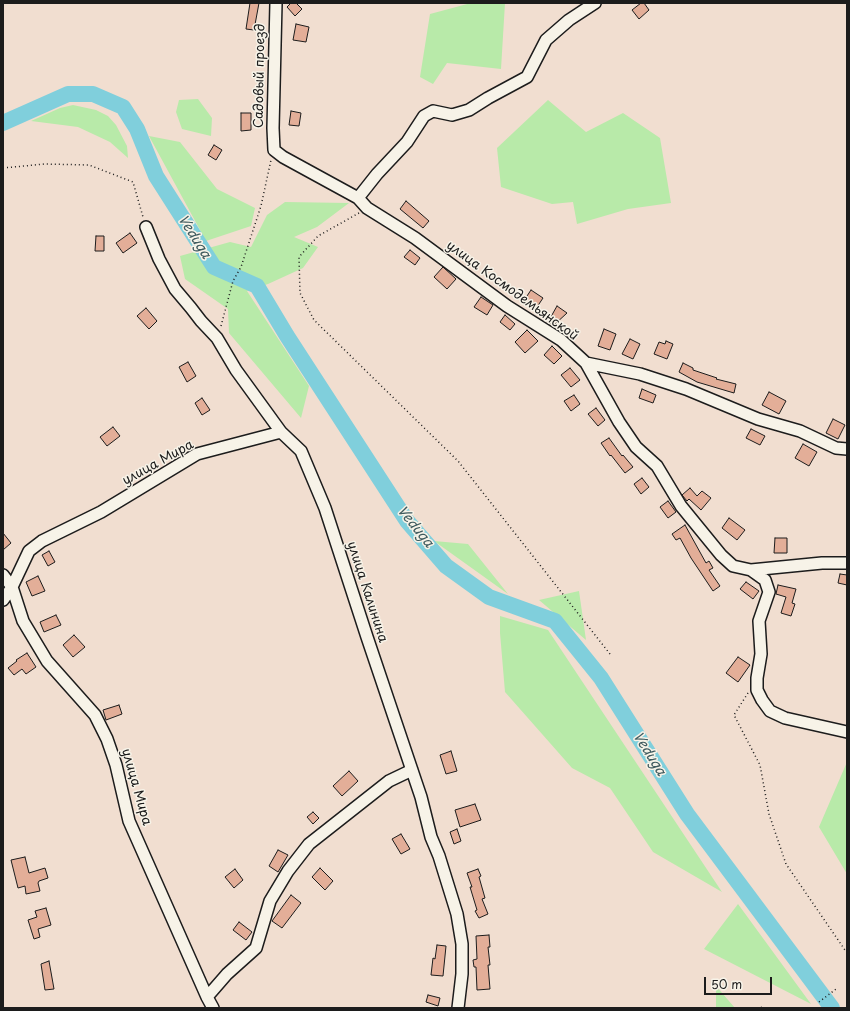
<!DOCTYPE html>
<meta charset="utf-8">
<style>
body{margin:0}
#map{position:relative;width:850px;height:1011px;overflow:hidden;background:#f1ded0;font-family:"Playpen Sans",sans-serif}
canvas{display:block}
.frame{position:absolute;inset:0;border:4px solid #1c1c1c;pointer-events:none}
.scale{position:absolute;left:704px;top:977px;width:68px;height:18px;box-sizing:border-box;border:2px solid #1c1c1c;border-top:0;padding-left:5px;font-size:12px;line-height:14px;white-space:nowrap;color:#1c1c1c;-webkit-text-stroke:3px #f7f3e8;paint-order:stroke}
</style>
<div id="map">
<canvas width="850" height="1011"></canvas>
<div class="frame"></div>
<div class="scale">50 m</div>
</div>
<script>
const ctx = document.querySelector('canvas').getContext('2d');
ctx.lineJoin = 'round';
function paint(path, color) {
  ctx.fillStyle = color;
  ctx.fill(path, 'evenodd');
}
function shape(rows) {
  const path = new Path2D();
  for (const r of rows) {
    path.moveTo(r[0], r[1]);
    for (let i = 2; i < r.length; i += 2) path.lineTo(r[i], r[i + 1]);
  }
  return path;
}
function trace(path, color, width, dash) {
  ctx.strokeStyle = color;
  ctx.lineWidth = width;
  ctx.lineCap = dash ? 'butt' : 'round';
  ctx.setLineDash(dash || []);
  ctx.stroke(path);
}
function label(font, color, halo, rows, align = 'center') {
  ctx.font = font + ' "Playpen Sans",sans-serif';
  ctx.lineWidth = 3;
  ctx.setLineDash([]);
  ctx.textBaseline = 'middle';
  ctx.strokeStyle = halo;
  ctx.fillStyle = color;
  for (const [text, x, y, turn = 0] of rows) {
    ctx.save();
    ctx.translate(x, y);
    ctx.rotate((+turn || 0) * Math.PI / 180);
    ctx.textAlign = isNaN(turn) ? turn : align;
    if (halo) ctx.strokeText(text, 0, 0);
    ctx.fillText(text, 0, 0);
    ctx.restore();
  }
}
paint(shape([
 [471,3,505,3,501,69,447,63,433,84,420,77,430,14],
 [198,99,212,118,211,136,182,129,176,112,179,100],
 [548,100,586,132,623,113,660,138,671,203,628,209,577,224,573,202,552,204,501,187,497,148],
 [73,105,96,110,108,116,116,125,127,146,128,158,110,142,78,127,31,121,60,108],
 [149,136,180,142,217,189,255,208,251,226,206,241],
 [285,202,349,203,317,227,294,237,318,247,303,268,268,284,247,291,309,386,301,418,229,333,228,309,185,279,180,256,230,242,251,247,267,215],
 [434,541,468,544,508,594],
 [579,591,586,640,539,600],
 [500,616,548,630,722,892,653,852,610,788,572,768,505,692,500,633],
 [847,762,847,874,819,827],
 [738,904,811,1004,704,949],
 [716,986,735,1008,716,1008]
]), '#b8eaa9');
trace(shape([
 [3,123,68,94,93,94,123,107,137,129,156,176,214,267,257,286,287,336,407,521,446,566,489,597,555,621,601,678,687,814,832,1008]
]), '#80cfdc', 16);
const building = shape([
 [250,3,259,3,254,30,246,29,250,3],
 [291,3,296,3,302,9,295,16,287,7,291,3],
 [641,3,644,3,649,10,639,19,632,10,641,3],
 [296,24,309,27,306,42,293,40,296,24],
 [291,111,301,113,299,126,289,125,291,111],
 [241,113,251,113,251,130,241,131,241,113],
 [214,145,222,150,216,160,208,155,214,145],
 [406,201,429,221,423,228,400,209,406,201],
 [130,233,137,243,123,253,116,243,130,233],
 [96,236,104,236,104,251,95,251,96,236],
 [410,250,420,258,415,265,404,257,410,250],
 [443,267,456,279,447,289,434,277,443,267],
 [531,290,543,298,535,310,523,302,531,290],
 [481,297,493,305,487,315,474,307,481,297],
 [557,306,567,313,554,325,548,322,557,306],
 [146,308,157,321,149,329,137,316,146,308],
 [505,315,515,324,510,330,500,322,505,315],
 [604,329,616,334,610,350,598,346,604,329],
 [527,330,538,341,525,353,515,342,527,330],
 [630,339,640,344,633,359,622,354,630,339],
 [666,341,673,344,667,359,654,354,659,342,665,344,666,341],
 [552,346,562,356,554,364,544,355,552,346],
 [188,362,196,376,187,382,179,367,188,362],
 [683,363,693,368,693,370,717,378,716,379,736,384,734,393,697,382,679,372,683,363],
 [570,368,580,380,571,387,561,375,570,368],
 [642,389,656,395,653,403,639,398,642,389],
 [769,392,786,401,779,414,762,405,769,392],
 [574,395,580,404,571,411,564,401,574,395],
 [202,398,210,410,202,415,195,403,202,398],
 [596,408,605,420,598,426,588,414,596,408],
 [833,419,845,425,838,439,826,433,833,419],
 [113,427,120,436,107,446,100,437,113,427],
 [751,429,765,436,760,445,746,438,751,429],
 [609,438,622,456,623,455,633,467,625,473,611,455,610,456,601,443,609,438],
 [803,444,817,452,809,466,795,458,803,444],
 [642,478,649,487,641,494,634,484,642,478],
 [690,488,697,496,702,491,711,498,701,510,689,499,687,501,682,495,690,488],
 [668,501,676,512,668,518,660,507,668,501],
 [729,518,745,530,737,540,722,528,729,518],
 [685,525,706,563,709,561,713,568,709,570,720,586,713,591,691,558,680,538,676,540,672,534,685,525],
 [3,533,11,543,3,550,3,533],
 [775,538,787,538,787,553,774,553,775,538],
 [49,551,55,562,48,566,42,555,49,551],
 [840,574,847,575,847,585,838,583,840,574],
 [38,576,45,591,32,596,26,582,38,576],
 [746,582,759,591,753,599,740,589,746,582],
 [778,585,796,589,792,603,795,604,791,616,781,613,786,597,776,594,778,585],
 [56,615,61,625,44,632,40,622,56,615],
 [74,635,85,647,73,657,63,645,74,635],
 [27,653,36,667,26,674,22,669,14,675,8,668,17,661,16,660,27,653],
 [738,657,750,665,738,682,726,673,738,657],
 [119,705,122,714,106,720,103,710,119,705],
 [451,751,457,771,446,774,440,755,451,751],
 [349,771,358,781,342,796,333,786,349,771],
 [475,804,481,820,460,827,455,810,475,804],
 [313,812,319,818,313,824,307,817,313,812],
 [457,829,461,841,454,844,450,832,457,829],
 [401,834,410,849,401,854,392,839,401,834],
 [278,850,288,855,278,872,269,866,278,850],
 [25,857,29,873,45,868,48,878,39,881,38,883,40,891,26,894,25,886,18,888,11,860,25,857],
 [320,868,333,881,325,890,312,877,320,868],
 [235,869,243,880,234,888,225,877,235,869],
 [478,869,481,876,479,877,485,898,482,899,488,914,479,918,475,911,477,910,470,887,472,887,467,873,478,869],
 [291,895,301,903,282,928,272,921,291,895],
 [46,908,51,925,38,929,40,937,34,939,28,920,37,917,35,911,46,908],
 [239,922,252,932,246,940,233,930,239,922],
 [489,935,490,947,488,947,490,965,488,965,490,989,477,990,476,967,474,967,473,960,477,959,476,936,489,935],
 [437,945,446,946,443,976,431,975,433,958,435,959,437,945],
 [49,961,54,989,45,990,41,964,49,961],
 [428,995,440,998,438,1006,426,1002,428,995]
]);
paint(building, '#e3ae98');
trace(building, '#1c1c1c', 1);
const minor = shape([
 [276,3,273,128,274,150,283,157,358,198,367,208,415,238,507,306,561,340,586,363,619,422,636,447,657,466,681,506,721,555,733,566,751,570,822,563,847,563],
 [358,198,377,174,407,142,424,116,433,111,452,115,469,110,488,98,527,77,546,40,569,20,595,3],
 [146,227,159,259,175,289,191,308,201,321,217,338,236,370,281,432,301,451,325,508,367,637,421,797,431,837,439,856,457,914,462,944,462,974,458,1008],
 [586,363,640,374,686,389,758,419,800,431,836,448,847,449],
 [751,570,765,580,769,592,759,621,761,654,757,678,757,690,762,700,770,711,785,718,847,732],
 [3,575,12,587,3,600],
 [207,997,227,974,256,948,270,901,288,871,309,844,389,781,412,770],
 [213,1008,207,997,129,821,116,765,107,739,95,715,47,661,23,621,12,587,29,551,42,541,101,512,197,454,281,432]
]);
trace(minor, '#1c1c1c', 14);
trace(shape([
 [3,168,45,164,89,165,133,182,143,217],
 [359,213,318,236,299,257,300,293,314,320,458,461,610,654],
 [221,326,233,281,241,267,261,206,271,160],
 [748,693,734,715,760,765,769,814,786,864,847,953],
 [819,1002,836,989],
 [757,1008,760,1007,765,1008]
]), '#1c1c1c', 1.5, [1, 3]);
trace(minor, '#f7f3e8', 11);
label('13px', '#1c1c1c', '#f7f3e8', [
 ["Садовый проезд",260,76,-89],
 ["улица Космодемьянской",512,291,36],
 ["улица Мира",158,463,-29],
 ["улица Калинина",367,592,72],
 ["улица Мира",136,787,74]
]);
label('italic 14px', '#3f5b5f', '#f7f3e8', [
 ["Veduga",194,237,58],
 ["Veduga",415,527,51],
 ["Veduga",649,754,58]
]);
</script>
